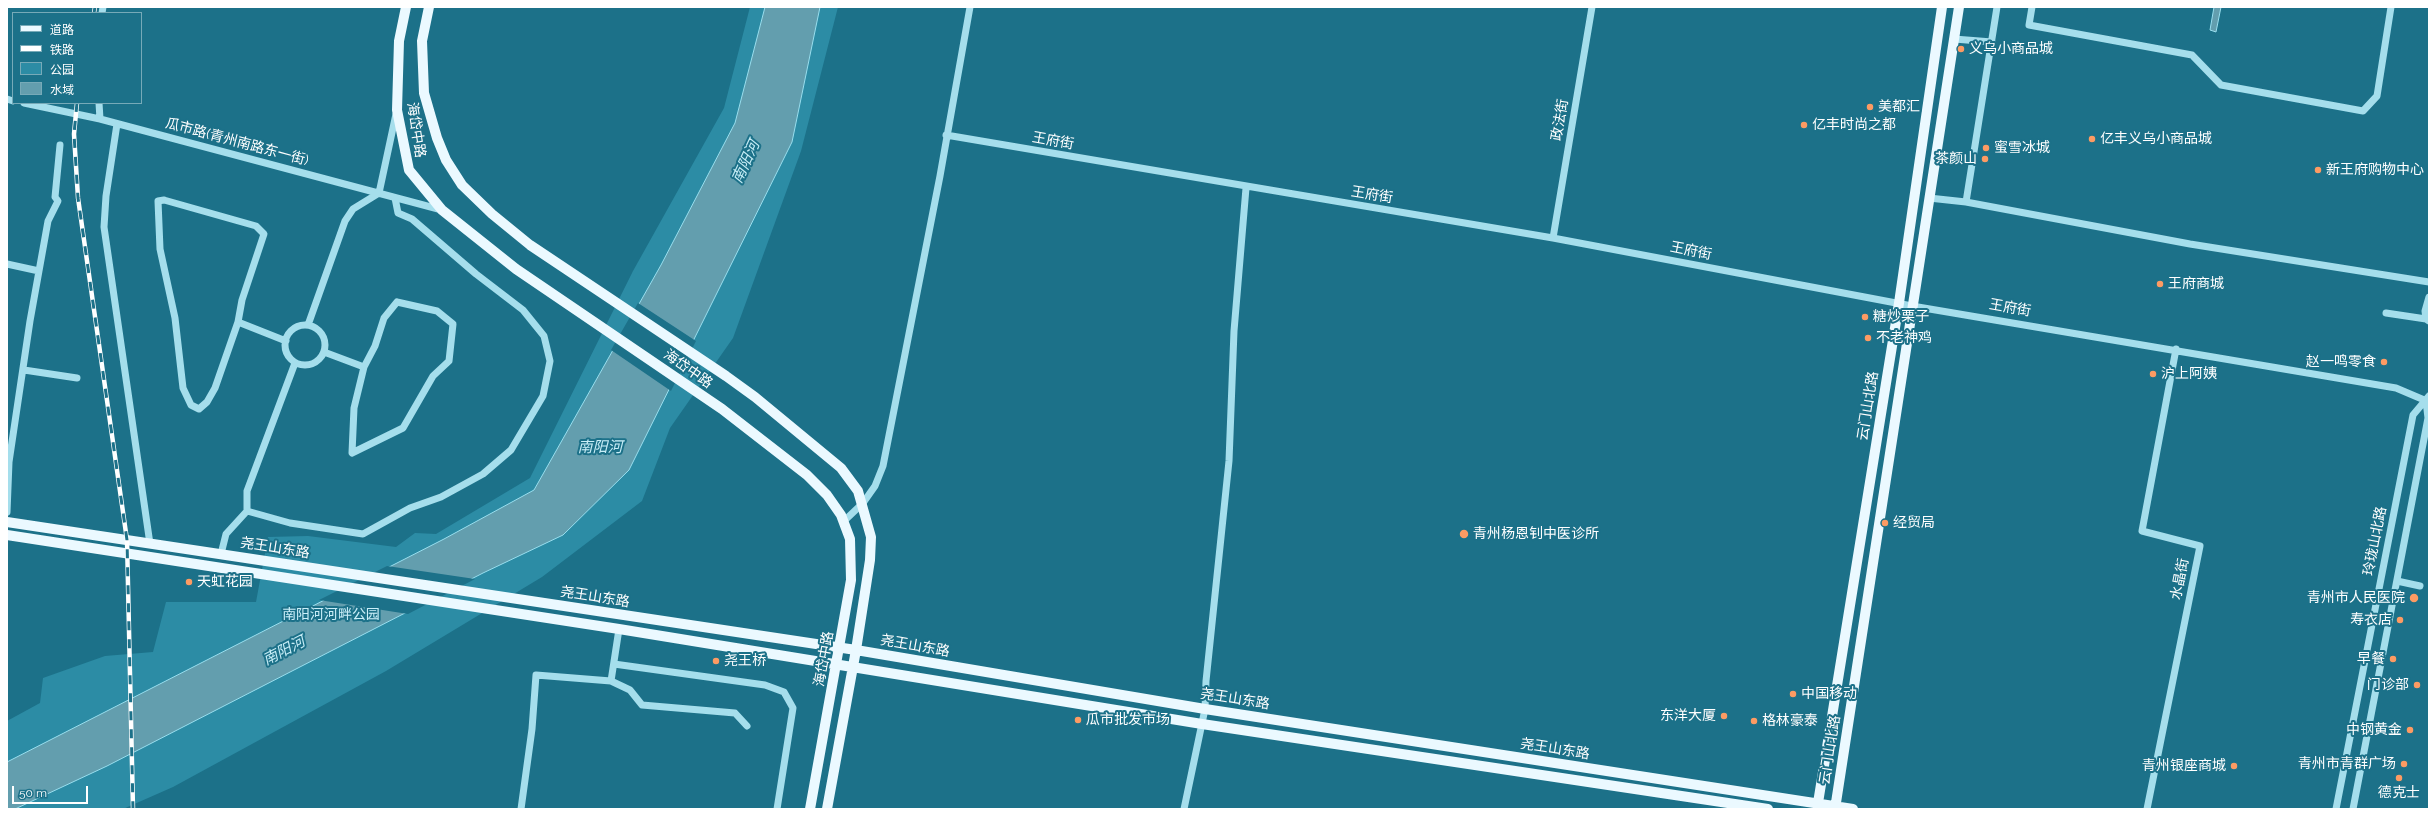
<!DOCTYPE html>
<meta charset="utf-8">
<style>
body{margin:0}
#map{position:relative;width:2436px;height:816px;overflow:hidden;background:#1c7189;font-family:Raleway,"Noto Sans SC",sans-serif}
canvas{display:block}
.frame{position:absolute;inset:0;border:8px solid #fff;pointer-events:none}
.legend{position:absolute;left:12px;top:12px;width:130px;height:92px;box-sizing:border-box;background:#1c7189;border:1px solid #77aab8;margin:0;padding:5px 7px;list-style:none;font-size:12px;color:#fff}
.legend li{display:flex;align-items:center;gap:8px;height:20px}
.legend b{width:20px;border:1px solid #77aab8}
.scale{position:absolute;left:12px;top:786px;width:76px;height:18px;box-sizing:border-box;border:2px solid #fff;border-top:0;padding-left:5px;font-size:12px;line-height:14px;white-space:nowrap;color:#fff;-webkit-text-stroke:3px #1c7189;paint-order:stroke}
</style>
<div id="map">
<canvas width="2436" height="816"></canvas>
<div class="frame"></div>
<ul class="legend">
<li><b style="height:5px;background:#ebf9ff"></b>道路</li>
<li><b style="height:5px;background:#fff"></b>铁路</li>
<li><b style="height:11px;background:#2c8ca5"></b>公园</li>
<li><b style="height:11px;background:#639eae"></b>水域</li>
</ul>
<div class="scale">50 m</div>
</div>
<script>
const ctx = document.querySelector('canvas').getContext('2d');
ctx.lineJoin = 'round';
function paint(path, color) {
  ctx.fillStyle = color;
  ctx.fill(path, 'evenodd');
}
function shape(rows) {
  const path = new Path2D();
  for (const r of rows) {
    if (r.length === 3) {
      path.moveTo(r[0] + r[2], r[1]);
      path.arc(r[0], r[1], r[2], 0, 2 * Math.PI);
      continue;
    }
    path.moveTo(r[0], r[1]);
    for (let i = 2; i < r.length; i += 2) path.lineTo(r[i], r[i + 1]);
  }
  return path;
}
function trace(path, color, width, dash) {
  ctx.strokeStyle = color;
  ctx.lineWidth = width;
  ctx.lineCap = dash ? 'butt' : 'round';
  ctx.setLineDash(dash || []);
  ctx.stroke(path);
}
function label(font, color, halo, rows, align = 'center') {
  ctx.font = font + ' Raleway,"Noto Sans SC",sans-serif';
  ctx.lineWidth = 4;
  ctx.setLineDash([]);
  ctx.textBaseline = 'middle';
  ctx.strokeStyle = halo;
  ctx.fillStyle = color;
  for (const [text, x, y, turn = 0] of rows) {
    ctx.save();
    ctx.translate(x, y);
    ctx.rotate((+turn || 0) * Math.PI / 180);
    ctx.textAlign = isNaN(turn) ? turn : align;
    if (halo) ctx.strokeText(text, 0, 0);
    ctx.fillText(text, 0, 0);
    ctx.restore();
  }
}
paint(shape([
 [750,7,838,7,801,151,733,338,670,428,642,501,542,577,386,671,173,787,123,809,7,809,7,721,40,703,43,678,105,656,153,652,166,602,256,602,268,537,308,536,396,547,415,533,436,534,530,478,633,271,724,108]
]), '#2c8ca5');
const water = shape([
 [765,7,820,7,792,142,629,470,563,535,483,573,107,766,15,809,7,809,7,762,444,539,534,490,661,265,735,123,765,7],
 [2214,7,2221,7,2216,32,2210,30,2214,7]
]);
paint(water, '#639eae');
trace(water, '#98deee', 1);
paint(shape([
 [638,303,696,341,671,391,611,350],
 [387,566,475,579,408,614,319,600]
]), '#1c7189');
trace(shape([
 [2032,7,2029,25,2192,55,2221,85,2363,111,2377,96,2391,7],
 [102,13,103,7],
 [1954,39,1992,42],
 [7,99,13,101],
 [24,103,100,119,442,210],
 [99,103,100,119],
 [117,124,106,196,104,227,150,544],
 [946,135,1553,238,1912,306,2396,388,2429,402],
 [1929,198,1966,202,2190,244,2429,282],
 [164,200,256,226,264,234,242,300,238,322,215,388,207,402,199,409,191,405,183,388,175,318,160,249,158,201,164,200],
 [1966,202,1997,7],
 [1553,238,1592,7],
 [7,264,39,271],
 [397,302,437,311,453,324,449,361,433,376,403,428,352,453,354,408,364,367,375,346,384,318,397,302],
 [2386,313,2426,319],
 [2429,321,2426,319,2425,311,2429,297],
 [238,322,286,341],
 [308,325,345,221,353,209,379,193,396,114],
 [305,345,20],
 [324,352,364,367],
 [24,370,77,378],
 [247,511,290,523,363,534,410,508,441,497,483,474,511,450,543,396,550,361,544,336,523,310,476,274,412,219,398,213,395,198],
 [7,512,9,462,30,321,48,221,58,201,55,197,60,145],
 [843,522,863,503,875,486,883,466,940,176,970,7],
 [221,554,226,534,247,511,247,491,295,363],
 [2397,581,2420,586],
 [614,664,765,685,784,692,793,708,777,809],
 [611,681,619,629],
 [521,809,532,729,536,675,611,681,630,690,642,705,735,713,747,726],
 [1184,809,1205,709,1206,681,1229,461,1234,331,1246,188],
 [2147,809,2200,546,2142,531,2176,349],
 [2336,809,2413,415,2429,396],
 [2353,809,2428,418,2426,401]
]), '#a5deec', 7);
trace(shape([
 [406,7,399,41,397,110,409,170,442,210,516,269,722,409,807,475,827,495,841,515,850,539,851,580,810,809],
 [429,7,422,41,424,93,437,138,446,160,462,185,492,214,530,245,726,376,755,397,841,468,858,491,871,537,870,560,856,650,827,809],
 [7,522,856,650,1205,709,1853,809],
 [7,535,619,629,1202,724,1768,809],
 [1817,809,1899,303,1942,7],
 [1835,809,1959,7]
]), '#ebf9ff', 10);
const rail = shape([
 [94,13,95,7],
 [77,103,74,134,78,198,127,540,133,809]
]);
trace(rail, '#fff', 4.5);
trace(rail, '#1c7189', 3, [9]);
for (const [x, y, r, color] of [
 [1961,49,4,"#fd9b63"],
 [1870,107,4,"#fd9b63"],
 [1804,125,4,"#fd9b63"],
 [2092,139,4,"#fd9b63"],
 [1986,148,4,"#fd9b63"],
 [1985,159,4,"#fd9b63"],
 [2318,170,4,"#fd9b63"],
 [2160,284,4,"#fd9b63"],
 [1865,317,4,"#fd9b63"],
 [1868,338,4,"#fd9b63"],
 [2384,362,4,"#fd9b63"],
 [2153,374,4,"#fd9b63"],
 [1885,523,4,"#fd9b63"],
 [1464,534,5,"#fd9b63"],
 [189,582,4,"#fd9b63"],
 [2414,598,5,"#fd9b63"],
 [2400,620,4,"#fd9b63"],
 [2393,659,4,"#fd9b63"],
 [716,661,4,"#fd9b63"],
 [2417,685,4,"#fd9b63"],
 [1793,694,4,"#fd9b63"],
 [1724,716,4,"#fd9b63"],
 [1078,720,4,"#fd9b63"],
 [1754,721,4,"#fd9b63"],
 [2410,730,4,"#fd9b63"],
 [2404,764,4,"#fd9b63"],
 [2234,766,4,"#fd9b63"],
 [2399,778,4,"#fd9b63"]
]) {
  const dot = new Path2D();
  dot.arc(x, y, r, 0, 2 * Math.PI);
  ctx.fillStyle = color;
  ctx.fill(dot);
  trace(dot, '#1c7189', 1.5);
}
label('14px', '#fff', '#1c7189', [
 ["义乌小商品城",1969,49],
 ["美都汇",1878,107],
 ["亿丰时尚之都",1812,125],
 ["亿丰义乌小商品城",2100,139],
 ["蜜雪冰城",1994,148],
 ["茶颜山",1977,159,"right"],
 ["新王府购物中心",2326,170],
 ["王府商城",2168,284],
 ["糖炒栗子",1873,317],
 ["不老神鸡",1876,338],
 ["赵一鸣零食",2376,362,"right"],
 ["沪上阿姨",2161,374],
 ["经贸局",1893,523],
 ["青州杨恩钊中医诊所",1473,534],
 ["天虹花园",197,582],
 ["青州市人民医院",2405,598,"right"],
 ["寿衣店",2392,620,"right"],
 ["早餐",2385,659,"right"],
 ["尧王桥",724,661],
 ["门诊部",2409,685,"right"],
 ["中国移动",1801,694],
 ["东洋大厦",1716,716,"right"],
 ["瓜市批发市场",1086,720],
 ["格林豪泰",1762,721],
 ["中钢黄金",2402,730,"right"],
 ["青州市青群广场",2396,764,"right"],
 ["青州银座商城",2226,766,"right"],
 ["德克士",2399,793,"center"]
], 'left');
label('14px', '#fff', '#1c7189', [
 ["政法街",1560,120,-80],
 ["海岱中路",416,130,81],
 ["王府街",1053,141,10],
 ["瓜市路(青州南路东一街)",237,142,15],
 ["王府街",1372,195,9],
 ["王府街",1691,251,11],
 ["王府街",2010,308,10],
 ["海岱中路",688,369,35],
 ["云门山北路",1868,406,-81],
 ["玲珑山北路",2375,541,-79],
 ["尧王山东路",275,548,9],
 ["水晶街",2180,579,-79],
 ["尧王山东路",595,597,9],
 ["尧王山东路",915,646,10],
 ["海岱中路",824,659,-80],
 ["尧王山东路",1235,699,9],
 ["尧王山东路",1555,749,9],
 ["云门山北路",1830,750,-81]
]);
label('14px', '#cbeff9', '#1c7189', [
 ["南阳河河畔公园",331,615]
]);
label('italic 15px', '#c8eef7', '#1c7189', [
 ["南阳河",746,162,-65],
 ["南阳河",600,447],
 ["南阳河",284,651,-27]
]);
</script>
